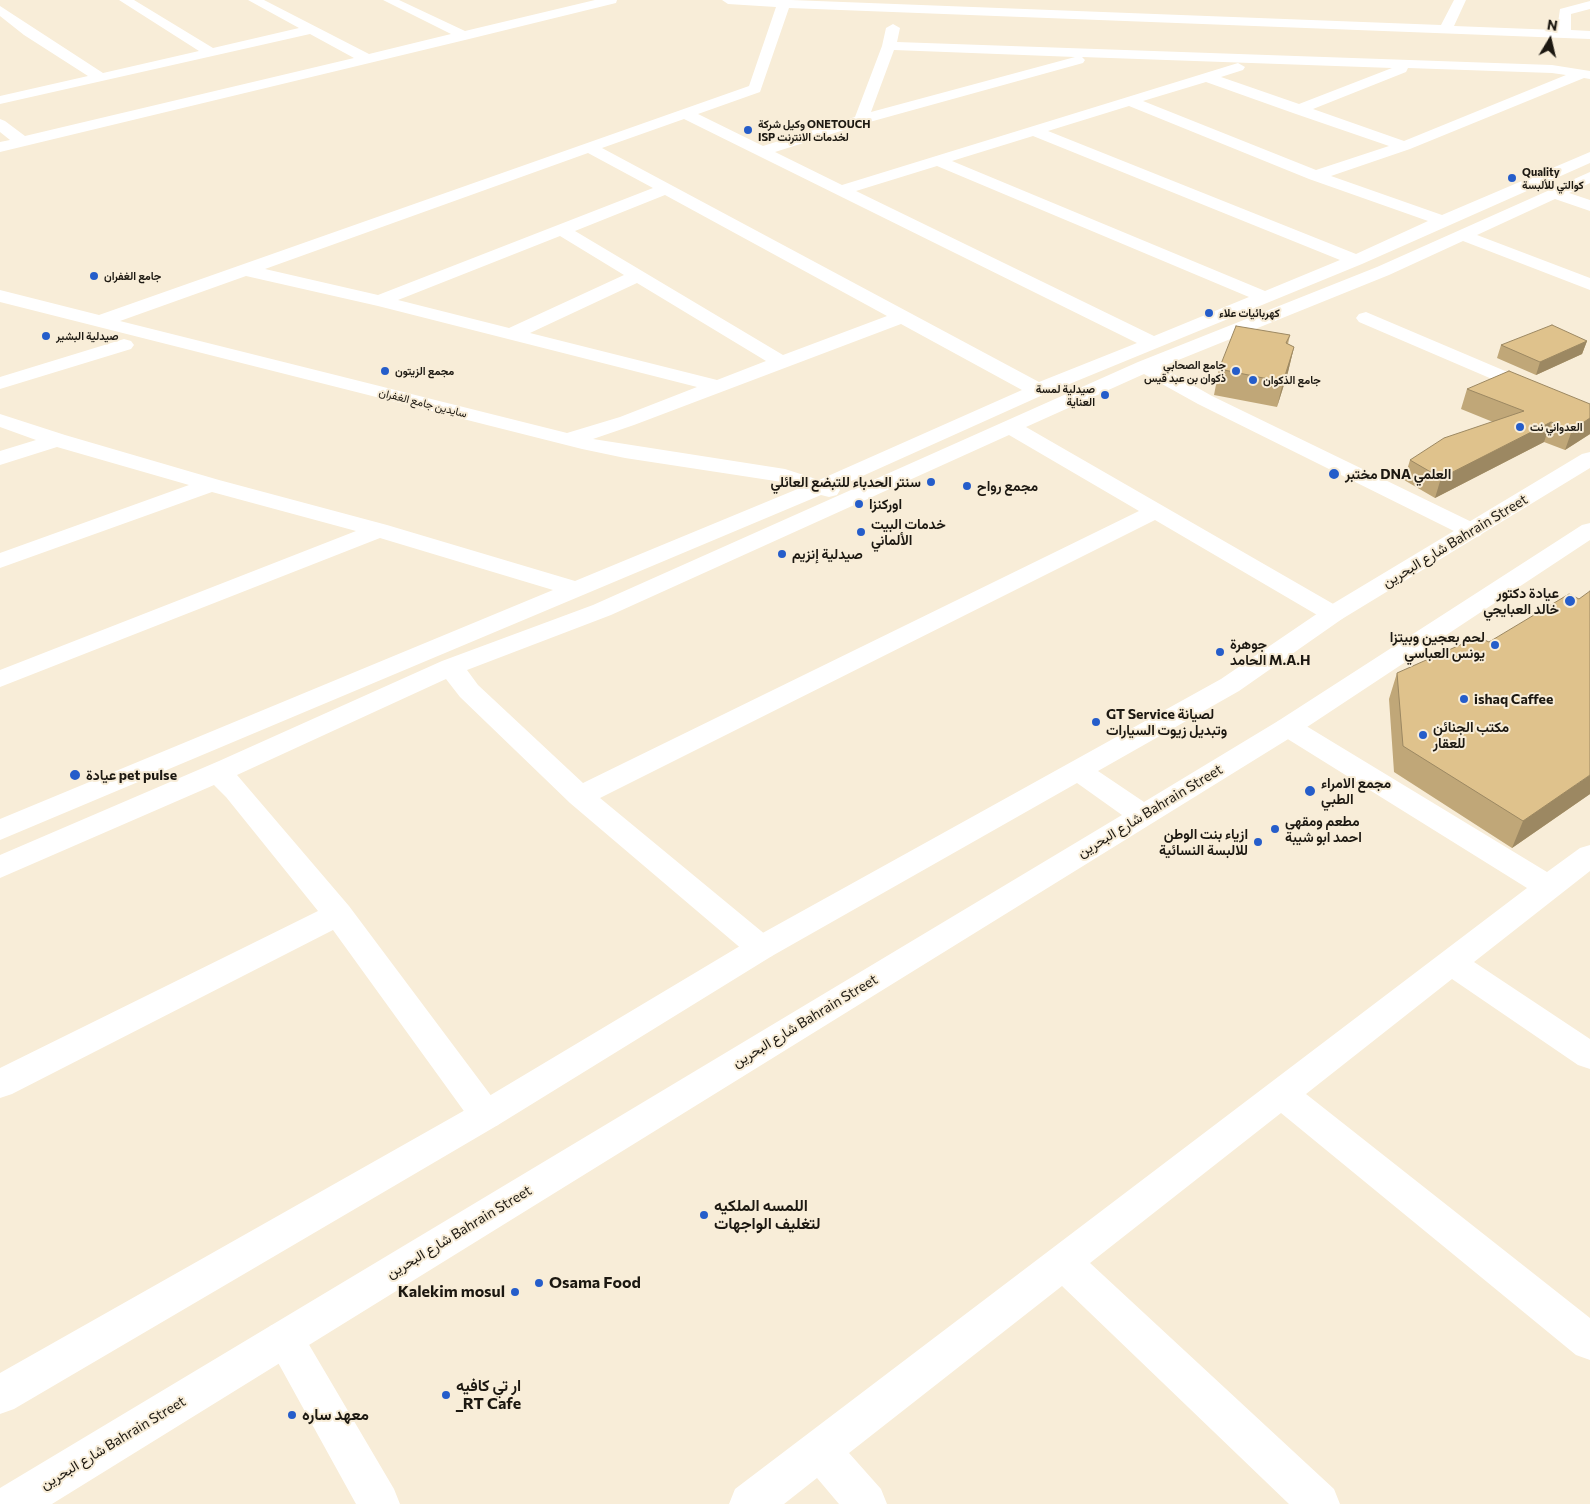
<!DOCTYPE html>
<meta charset="utf-8">
<style>
body{margin:0}
#map{position:relative;width:1590px;height:1504px;overflow:hidden;background:#f8edd8;font-family:Commissioner,sans-serif}
canvas{display:block}
.north{position:absolute;left:1525px;top:15px;width:50px;height:50px;-webkit-text-stroke:4px #f8edd8;paint-order:stroke;rotate:9deg;font-size:14px;font-weight:700;line-height:20px;text-align:center;color:#1c1811}
.north::after{content:'';display:block;margin:auto;width:18px;height:22px;background:#1c1811;clip-path:polygon(50% 0,100% 100%,50% 72%,0 100%)}
</style>
<div id="map">
<canvas width="1590" height="1504"></canvas>
<div class="north">N</div>
</div>
<script>
const ctx = document.querySelector('canvas').getContext('2d');
ctx.lineJoin = 'round';
function shape(rows) {
  const path = new Path2D();
  for (const r of rows) {
    path.moveTo(r[0], r[1]);
    for (let i = 2; i < r.length; i += 2) path.lineTo(r[i], r[i + 1]);
  }
  return path;
}
function paint(path, color) {
  ctx.fillStyle = color;
  ctx.fill(path, 'evenodd');
}
function trace(path, color, width, dash) {
  ctx.strokeStyle = color;
  ctx.lineWidth = width;
  ctx.lineCap = dash ? 'butt' : 'round';
  ctx.setLineDash(dash || []);
  ctx.stroke(path);
}
function label(font, color, halo, rows, align = 'center') {
  ctx.font = font + ' Commissioner,Vazirmatn,sans-serif';
  ctx.lineWidth = 4;
  ctx.setLineDash([]);
  ctx.textBaseline = 'middle';
  ctx.strokeStyle = halo;
  ctx.fillStyle = color;
  for (const [text, x, y, turn = 0] of rows) {
    ctx.save();
    ctx.translate(x, y);
    ctx.rotate((+turn || 0) * Math.PI / 180);
    ctx.textAlign = isNaN(turn) ? turn : align;
    if (halo) ctx.strokeText(text, 0, 0);
    ctx.fillText(text, 0, 0);
    ctx.restore();
  }
}
paint(shape([
 [119,0,134,0,213,48,299,28,248,0,264,0,369,54,451,34,383,0,399,0,465,31,595,0,617,0,616,3,465,40,0,152,0,142,10,140,0,132,0,119,5,121,25,136,354,58,310,34,0,104,0,96,88,76,24,35,0,16,0,6,103,73,199,51,119,0],
 [722,0,791,0,1441,25,1454,0,1466,0,1454,26,1557,30,1560,9,1590,1,1590,9,1571,14,1571,30,1590,31,1590,39,789,8,760,92,698,114,763,146,855,117,882,46,886,28,893,24,900,28,897,42,1552,65,1590,71,1590,79,1584,78,1410,149,1331,176,1442,215,1590,152,1590,163,1362,264,1045,394,838,487,840,490,837,495,829,497,821,495,0,840,0,819,553,590,380,538,0,687,0,670,356,531,212,492,0,568,0,553,189,485,57,447,0,465,0,451,36,440,0,427,0,414,65,435,219,480,387,525,575,581,800,488,782,482,625,458,582,449,0,302,0,290,99,315,749,86,776,7,728,4,722,0],
 [894,50,1075,57,871,112,894,50],
 [1082,57,1392,68,1299,104,1221,77,1243,70,1245,67,1238,63,842,185,775,152,866,123,1083,63,1085,60,1082,57],
 [1408,68,1552,73,1566,75,1404,141,1313,109,1406,72,1408,68],
 [1206,82,1293,113,1389,146,1316,170,1143,101,1206,82],
 [1129,106,1309,179,1428,221,1356,254,1048,131,1129,106],
 [684,119,1137,343,1039,382,602,148,684,119],
 [1033,136,1340,260,1265,291,952,161,1033,136],
 [588,153,653,188,378,295,265,269,588,153],
 [937,166,1249,297,1154,336,856,191,937,166],
 [665,195,887,316,783,355,575,231,665,195],
 [560,236,624,275,509,328,398,300,560,236],
 [246,276,378,306,697,387,620,417,567,433,120,321,246,276],
 [637,283,766,361,717,380,530,333,637,283],
 [901,324,1022,390,819,480,785,469,593,439,634,425,901,324],
 [1590,172,1590,183,1569,193,1590,200,1590,211,1555,199,1477,235,1590,278,1590,290,1463,241,1389,275,1161,367,1212,396,1480,526,1484,531,1480,536,1472,538,1464,536,1198,404,1144,374,1026,427,1342,609,1345,614,1342,619,1333,621,1324,619,1155,520,600,798,772,940,777,948,772,956,761,960,750,956,570,803,460,697,446,679,237,775,349,906,498,1105,503,1115,498,1125,486,1129,474,1125,333,930,12,1094,0,1098,0,1068,318,911,226,797,214,785,0,878,0,855,219,761,442,661,593,605,1138,362,1377,267,1590,172],
 [1009,435,1139,511,583,783,478,685,467,670,611,615,1009,435],
 [1366,312,1590,407,1590,421,1359,322,1356,318,1359,314,1366,312],
 [124,339,131,341,134,345,131,349,0,389,0,377,124,339],
 [1288,718,1298,721,1547,872,1580,848,1590,845,1590,871,1474,962,1590,1039,1590,1069,1578,1065,1452,979,1306,1094,1590,1318,1590,1360,1576,1355,1281,1113,1090,1263,1334,1489,1340,1504,1289,1504,1062,1286,849,1453,881,1489,887,1504,839,1504,817,1478,784,1504,729,1504,735,1489,1527,888,1278,733,1274,727,1278,721,1288,718],
 [284,1321,298,1326,394,1489,400,1504,356,1504,265,1339,270,1326,284,1321]
]), '#fff');
paint(shape([
 [1590,452,1590,468,1342,619,1239,691,1098,771,1144,802,1278,721,1582,525,1590,523,1590,540,1298,733,52,1504,0,1504,0,1488,1122,815,1077,783,772,956,498,1125,14,1409,0,1414,0,1373,474,1105,750,940,1221,679,1324,609,1582,454,1590,452]
]), '#fff');
paint(shape([
 [1290,335,1288,344,1294,347,1288,372,1277,407,1214,395,1219,369],
 [1587,341,1582,354,1536,375,1497,358,1501,345],
 [1467,389,1590,404,1590,434,1565,450,1544,442,1435,498,1404,480,1410,460,1493,422,1461,409],
 [1397,673,1590,794,1512,848,1394,772,1389,699]
]), '#c0a778');
paint(shape([
 [1587,341,1582,354,1536,375,1540,362],
 [1294,347,1288,372,1277,407,1283,382],
 [1590,418,1590,434,1565,450,1572,430],
 [1551,422,1544,442,1435,498,1441,478],
 [1590,775,1590,794,1512,848,1523,821]
]), '#9c8862');
const building = shape([
 [1552,325,1587,341,1540,362,1501,345,1552,325],
 [1236,326,1290,335,1286,343,1294,347,1283,382,1219,369,1236,326],
 [1509,371,1590,404,1590,418,1572,430,1551,422,1441,478,1410,460,1444,438,1524,411,1467,389,1509,371],
 [1590,591,1590,775,1523,821,1403,746,1397,673,1478,637,1489,642,1569,594,1579,599,1590,591]
]);
paint(building, '#dfc28c');
trace(building, '#9c8862', 1);
for (const [x, y, r, color] of [
 [748,130,5,"#255dca"],
 [1512,178,5,"#255dca"],
 [94,276,5,"#255dca"],
 [1209,313,5,"#255dca"],
 [46,336,5,"#255dca"],
 [385,371,5,"#255dca"],
 [1236,371,5,"#255dca"],
 [1253,380,5,"#255dca"],
 [1105,395,5,"#255dca"],
 [1520,427,5,"#255dca"],
 [1334,474,6,"#255dca"],
 [931,482,5,"#255dca"],
 [967,486,5,"#255dca"],
 [859,504,5,"#255dca"],
 [861,532,5,"#255dca"],
 [782,554,5,"#255dca"],
 [1570,601,6,"#255dca"],
 [1495,645,5,"#255dca"],
 [1220,652,5,"#255dca"],
 [1464,699,5,"#255dca"],
 [1096,722,5,"#255dca"],
 [1423,735,5,"#255dca"],
 [75,775,6,"#255dca"],
 [1310,791,6,"#255dca"],
 [1275,829,5,"#255dca"],
 [1258,842,5,"#255dca"],
 [704,1215,5,"#255dca"],
 [539,1283,5,"#255dca"],
 [515,1292,5,"#255dca"],
 [446,1395,5,"#255dca"],
 [292,1415,5,"#255dca"]
]) {
  const dot = new Path2D();
  dot.arc(x, y, r, 0, 2 * Math.PI);
  ctx.fillStyle = color;
  ctx.fill(dot);
  trace(dot, '#f8edd8', 2);
}
label('bold 11px', '#1c1811', '#f8edd8', [
 ["وكيل شركة ONETOUCH",758,124],
 ["ISP لخدمات الانترنت",758,137],
 ["Quality",1522,172],
 ["كوالتي للألبسة",1522,185],
 ["جامع الغفران",104,276],
 ["كهربائيات علاء",1219,313],
 ["صيدلية البشير",56,336],
 ["جامع الصحابي",1226,365,"right"],
 ["ذكوان بن عبد قيس",1226,378,"right"],
 ["مجمع الزيتون",395,371],
 ["جامع الذكوان",1263,380],
 ["صيدلية لمسة",1095,389,"right"],
 ["العناية",1095,402,"right"],
 ["العدواني نت",1530,427]
], 'left');
label('11px', '#1c1811', '#f8edd8', [
 ["سايدين جامع الغفران",423,403,14]
]);
label('bold 14px', '#1c1811', '#f8edd8', [
 ["مختبر DNA العلمي",1345,474],
 ["سنتر الحدباء للتبضع العائلي",921,482,"right"],
 ["مجمع رواح",977,486],
 ["اوركنزا",869,504],
 ["خدمات البيت",871,524],
 ["الألماني",871,540],
 ["صيدلية إنزيم",792,554],
 ["عيادة دكتور",1559,593,"right"],
 ["خالد العبايجي",1559,609,"right"],
 ["لحم بعجين وبيتزا",1485,637,"right"],
 ["يونس العباسي",1485,653,"right"],
 ["جوهرة",1230,644],
 ["الحامد M.A.H",1230,660],
 ["ishaq Caffee",1474,699],
 ["GT Service لصيانة",1106,714],
 ["وتبديل زيوت السيارات",1106,730],
 ["مكتب الجنائن",1433,727],
 ["للعقار",1433,743],
 ["عيادة pet pulse",86,775],
 ["مجمع الامراء",1321,783],
 ["الطبي",1321,799],
 ["مطعم ومقهى",1285,821],
 ["احمد ابو شيبة",1285,837],
 ["ازياء بنت الوطن",1248,834,"right"],
 ["للالبسة النسائية",1248,850,"right"]
], 'left');
label('14px', '#1c1811', '#f8edd8', [
 ["شارع البحرين Bahrain Street",1455,541,-31],
 ["شارع البحرين Bahrain Street",1150,811,-31],
 ["شارع البحرين Bahrain Street",805,1021,-31],
 ["شارع البحرين Bahrain Street",459,1232,-31],
 ["شارع البحرين Bahrain Street",113,1443,-31]
]);
label('bold 16px', '#1c1811', '#f8edd8', [
 ["اللمسه الملكيه",714,1206],
 ["لتغليف الواجهات",714,1224],
 ["Osama Food",549,1283],
 ["Kalekim mosul",505,1292,"right"],
 ["ار تي كافيه",456,1386],
 ["_RT Cafe",456,1404],
 ["معهد ساره",302,1415]
], 'left');
</script>
